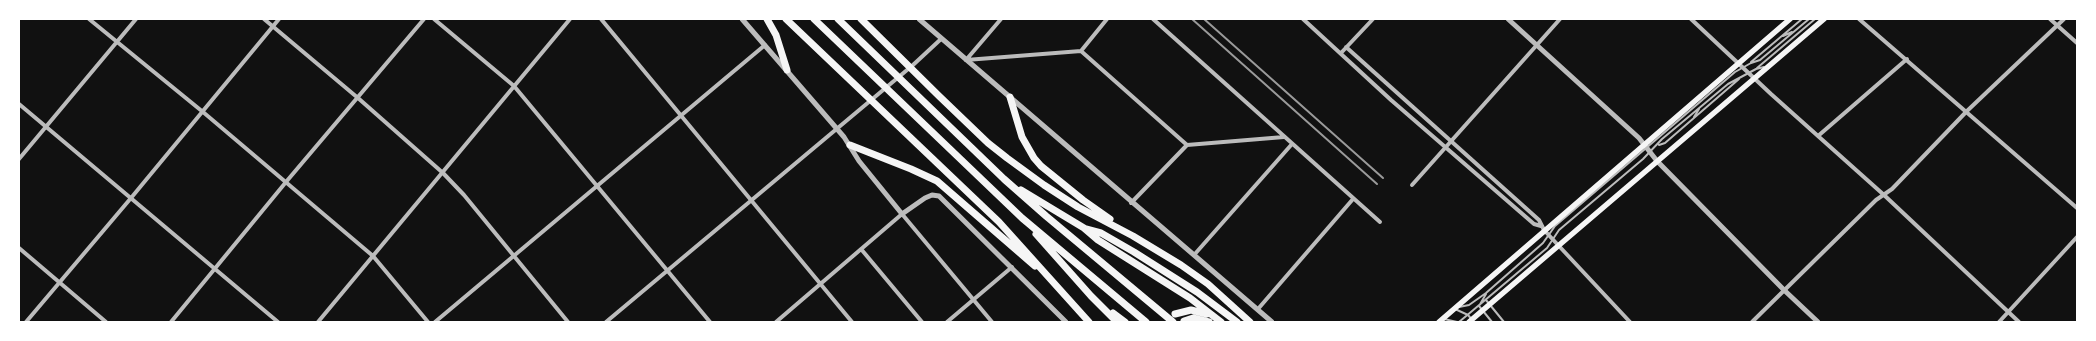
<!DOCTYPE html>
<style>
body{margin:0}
#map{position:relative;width:2096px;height:341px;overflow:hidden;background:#111;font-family:Helvetica,sans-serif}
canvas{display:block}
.frame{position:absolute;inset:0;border:20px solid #fff;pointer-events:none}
</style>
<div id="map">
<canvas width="2096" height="341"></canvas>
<div class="frame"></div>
</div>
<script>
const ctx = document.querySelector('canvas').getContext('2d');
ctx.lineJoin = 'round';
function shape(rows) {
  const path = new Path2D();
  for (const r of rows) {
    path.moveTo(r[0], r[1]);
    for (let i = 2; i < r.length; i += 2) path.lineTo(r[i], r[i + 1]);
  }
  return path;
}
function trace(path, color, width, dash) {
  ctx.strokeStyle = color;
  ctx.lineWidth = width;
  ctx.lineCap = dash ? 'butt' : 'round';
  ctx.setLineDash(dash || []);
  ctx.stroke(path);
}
trace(shape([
 [1783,36,1792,32],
 [1751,62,1802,19],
 [1757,68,1815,19],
 [1694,117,1699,109],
 [1659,145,1665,143,1739,79],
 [1486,294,1479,306,1492,322],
 [1486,300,1504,322],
 [1459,307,1469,305,1486,293,1543,243,1555,226,1735,72,1751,63,1760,60,1809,19],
 [1455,309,1468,315,1474,322],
 [1444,319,1457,322],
 [1459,322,1547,248,1559,230,1643,159,1662,139,1728,84,1756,69,1764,67]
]), '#bcbcbc', 2);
trace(shape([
 [89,19,203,112,373,256,428,322],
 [264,19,358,98,443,173,464,195,568,322],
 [434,19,514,86,710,322],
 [601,19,852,322],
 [1153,19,1380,222],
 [1303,19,1391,100,1534,224,1541,226],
 [1691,19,1771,94,1884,195,2019,322],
 [1859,19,2077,208],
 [2050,19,2077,43],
 [1346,47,1539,220,1544,230,1630,322],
 [1081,51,1107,19],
 [1341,53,1373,19],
 [966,60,1081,51,1187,145,1284,137],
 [966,60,1001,19],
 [19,104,278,322],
 [1818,136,1907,59],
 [19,159,136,19],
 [1412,185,1560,19],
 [1131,203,1187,145],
 [19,248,106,322],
 [861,249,922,322],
 [1194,255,1292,144],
 [1258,309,1353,199],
 [26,322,131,198,279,19],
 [171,322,286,182,424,19],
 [318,322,570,19],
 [435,322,765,45],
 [606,322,913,65,941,39],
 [776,322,902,214,992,322],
 [947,322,1012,267],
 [1752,322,1876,200,1892,189,1967,111,2064,19],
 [1999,322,2077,237]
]), '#bcbcbc', 4);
trace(shape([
 [742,19,844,137,859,161,902,214,925,198,932,195,939,196,1066,322],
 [919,19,1272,322],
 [1508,19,1639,138,1657,161,1784,290,1818,322]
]), '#bcbcbc', 5);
trace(shape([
 [1439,322,1790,19],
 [1469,322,1824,19]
]), '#f5f5f5', 5.5);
trace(shape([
 [767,19,776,35,787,70],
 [786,19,999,222,1089,322],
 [814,19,1022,218,1146,322],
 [838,19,1004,179,1046,216,1173,322],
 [861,19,939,96,988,143,1007,158,1044,185,1078,207,1133,236,1181,265,1208,284,1250,322],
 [1010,97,1022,137,1034,158,1041,166,1083,200,1110,219],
 [850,145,911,169,937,181,1035,266],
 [1021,190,1084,228,1098,240,1190,298,1221,322],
 [1086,229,1101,233,1134,252,1197,292,1237,322],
 [1036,234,1091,296,1117,322],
 [1113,313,1125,322],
 [1175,314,1191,310,1207,314],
 [1184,321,1193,318,1209,322]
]), '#f5f5f5', 7);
trace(shape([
 [1192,19,1377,184],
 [1204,19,1383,178]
]), '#9a9a9a', 2);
</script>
